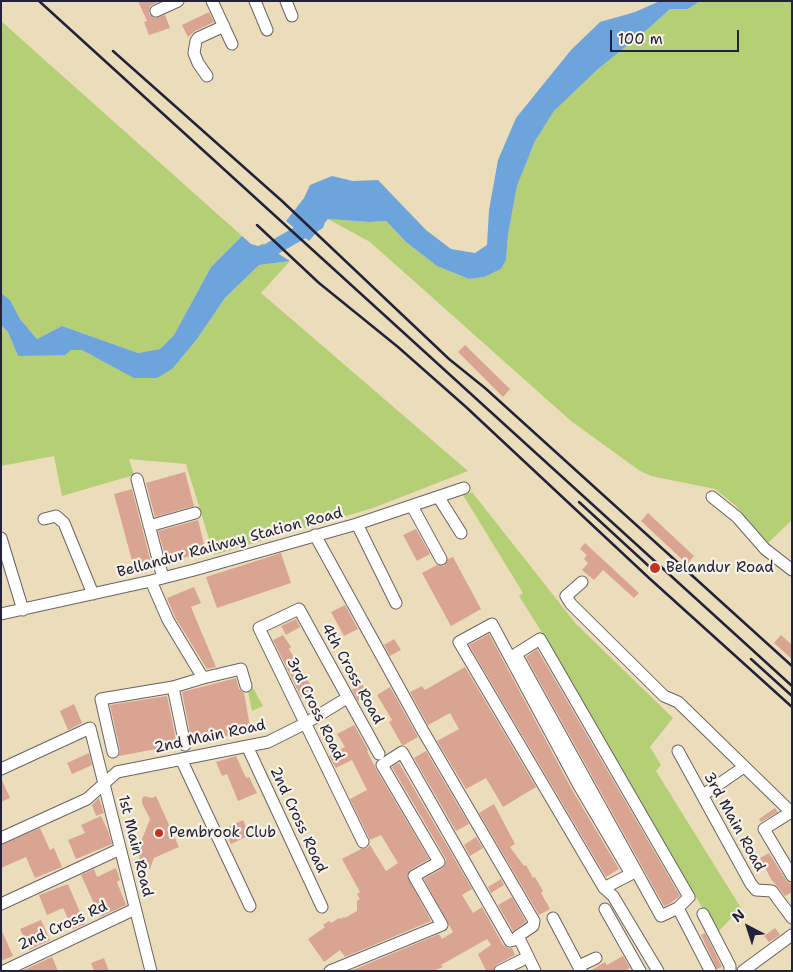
<!DOCTYPE html>
<style>
body{margin:0}
#map{position:relative;width:793px;height:972px;overflow:hidden;background:#ecddba;font-family:"Shantell Sans",sans-serif}
canvas{display:block}
.frame{position:absolute;inset:0;border:2px solid #22223b;pointer-events:none}
.north{position:absolute;left:723px;top:902px;width:50px;height:50px;-webkit-text-stroke:4px #f7f3e8;paint-order:stroke;rotate:320deg;font-size:14px;font-weight:700;line-height:20px;text-align:center;color:#22223b}
.north::after{content:'';display:block;margin:auto;width:18px;height:22px;background:#22223b;clip-path:polygon(50% 0,100% 100%,50% 72%,0 100%)}
.scale{position:absolute;left:610px;top:30px;width:129px;height:22px;box-sizing:border-box;border:2px solid #22223b;border-top:0;padding-left:6px;font-size:15px;line-height:18px;white-space:nowrap;color:#22223b;-webkit-text-stroke:4px #f7f3e8;paint-order:stroke}
</style>
<div id="map">
<canvas width="793" height="972"></canvas>
<div class="frame"></div>
<div class="north">N</div>
<div class="scale">100 m</div>
</div>
<script>
const ctx = document.querySelector('canvas').getContext('2d');
ctx.lineJoin = 'round';
function paint(path, color) {
  ctx.fillStyle = color;
  ctx.fill(path, 'evenodd');
}
function shape(rows) {
  const path = new Path2D();
  for (const r of rows) {
    path.moveTo(r[0], r[1]);
    for (let i = 2; i < r.length; i += 2) path.lineTo(r[i], r[i + 1]);
  }
  return path;
}
function trace(path, color, width, dash) {
  ctx.strokeStyle = color;
  ctx.lineWidth = width;
  ctx.lineCap = dash ? 'butt' : 'round';
  ctx.setLineDash(dash || []);
  ctx.stroke(path);
}
function label(font, color, halo, rows, align = 'center') {
  ctx.font = font + ' "Shantell Sans",sans-serif';
  ctx.lineWidth = 4.5;
  ctx.setLineDash([]);
  ctx.textBaseline = 'middle';
  ctx.strokeStyle = halo;
  ctx.fillStyle = color;
  for (const [text, x, y, turn = 0] of rows) {
    ctx.save();
    ctx.translate(x, y);
    ctx.rotate((+turn || 0) * Math.PI / 180);
    ctx.textAlign = isNaN(turn) ? turn : align;
    if (halo) ctx.strokeText(text, 0, 0);
    ctx.fillText(text, 0, 0);
    ctx.restore();
  }
}
paint(shape([
 [700,1,792,1,792,520,768,543,736,506,715,489,651,476,640,471,571,421,370,242,328,219,369,222,386,221,406,242,437,266,469,279,484,277,501,269,506,260,508,235,517,186,535,141,554,111,598,69,649,28,670,9,688,9],
 [1,21,242,236,211,267,174,335,160,349,138,353,62,326,37,339,20,319,10,300,1,293],
 [290,261,261,293,468,471,373,508,214,555,186,464,129,459,134,475,62,496,54,456,1,466,1,325,8,332,18,356,83,349,90,355,173,368,197,339,225,298,259,265],
 [472,492,576,624,673,718,650,747,661,765,656,771,741,908,717,933,541,631,519,596,523,593,463,495],
 [249,681,263,706,252,711,246,682]
]), '#b4cf75');
paint(shape([
 [660,1,700,1,688,9,670,9,649,28,598,69,554,111,535,141,517,186,508,235,506,260,501,269,484,277,469,279,437,266,406,242,386,221,369,222,328,219,309,241,286,221,304,198,310,185,332,176,353,181,378,180,426,230,451,249,475,253,487,245,489,210,498,160,516,118,571,50,600,22,635,12],
 [242,236,251,244,258,246,263,244,290,261,259,265,225,298,197,339,173,368,157,378,134,378,82,350,71,350,65,355,18,356,8,332,1,325,1,293,10,300,20,319,37,339,62,326,138,353,160,349,174,335,211,267]
]), '#6ea4dc');
trace(shape([
 [254,259,317,223]
]), '#6ea4dc', 15);
paint(shape([
 [138,1,159,1,150,6,149,14,155,18,165,15,170,28,149,35,144,22,147,21],
 [209,12,214,22,195,31,188,37,182,25],
 [465,345,510,389,503,397,458,352],
 [185,472,194,506,155,517,146,483],
 [132,489,151,563,134,568,114,494],
 [648,513,694,556,687,564,641,521],
 [198,520,206,552,167,562,158,531],
 [416,529,430,554,417,561,403,535],
 [585,543,639,593,634,598,603,570,594,580,582,570,588,563,584,559,587,555,580,549],
 [281,553,291,583,217,608,206,577],
 [453,557,481,609,451,626,422,573,437,565,444,566,448,559],
 [194,587,201,603,191,607,216,667,207,669,175,617,167,598],
 [345,605,358,629,344,636,331,612],
 [296,619,300,627,286,635,281,626],
 [489,634,571,788,619,869,606,877,469,645],
 [283,635,291,647,289,649,313,689,301,697,273,640],
 [781,635,792,645,792,659,774,643],
 [394,639,401,650,390,656,384,645],
 [537,649,680,896,669,904,664,906,526,657],
 [465,667,536,787,503,807,486,778,466,789,437,741,459,729,450,713,428,725,410,692,422,686,425,690],
 [236,678,239,689,244,693,251,732,192,743,182,692],
 [362,684,368,695,358,701,352,690],
 [390,687,418,737,404,745,402,745,389,722,392,720,377,695],
 [167,696,177,745,119,756,120,750,110,705],
 [74,704,82,723,68,730,60,711],
 [354,725,368,750,367,751,376,769,429,859,410,870,407,876,431,921,345,957,340,950,324,962,308,939,325,927,323,925,329,921,331,923,339,918,340,919,344,917,345,918,357,911,357,901,360,899,357,894,360,892,342,859,361,849,367,848,370,845,386,871,398,863,381,835,370,840,350,799,367,790,352,760,336,768,329,756,345,747,337,734],
 [426,751,469,824,456,831,414,758],
 [89,753,92,765,72,774,67,763],
 [236,756,246,778,249,777,257,793,238,801,227,774,222,776,216,762],
 [399,763,472,889,462,895,473,913,482,907,503,945,508,948,512,948,515,955,496,965,493,971,486,971,478,954,491,945,487,939,441,965,443,967,433,971,353,970,439,934,442,939,453,932,424,879,443,868,446,862,446,859,392,767],
 [1,778,10,798,1,802],
 [144,796,152,798,156,796,179,847,154,858,150,869,137,863,140,856,136,854,150,819,142,803,142,799],
 [99,798,104,813,96,816,92,805],
 [494,804,515,844,510,847,524,866,526,865,533,878,535,877,543,891,541,893,550,909,539,915,479,813],
 [775,808,778,812,761,822,759,819],
 [101,816,108,831,112,844,76,859,68,840,85,833,81,825],
 [243,820,250,835,231,844,224,829],
 [40,828,50,850,54,848,62,867,35,878,26,857,1,868,1,845],
 [476,837,483,848,470,856,464,845],
 [769,853,786,880,792,885,792,892,785,896,771,879,760,858],
 [116,868,120,880,117,882,126,905,100,917,81,875,94,869,97,877],
 [501,879,504,885,491,893,488,887],
 [68,884,85,924,73,929,63,908,47,915,39,895],
 [512,897,526,922,513,931,498,905],
 [41,920,50,940,29,950,20,929],
 [775,928,780,935,769,942,764,936],
 [1,929,13,956,1,961],
 [705,933,722,967,717,969,701,935],
 [623,956,630,968,624,971,590,971,605,962,607,965],
 [52,957,58,971,22,971],
 [104,958,109,971,94,971,91,963]
]), '#d9a492');
const minor = shape([
 [212,1,232,44],
 [255,1,267,30],
 [286,1,292,16],
 [156,11,178,1],
 [207,76,198,63,194,53,196,41,198,38,224,26],
 [137,479,163,578],
 [712,497,737,517,765,549,792,570],
 [439,498,461,533],
 [412,506,441,559],
 [44,519,56,516,64,523,93,594],
 [357,524,396,603],
 [149,526,195,513],
 [315,535,423,731,534,921,533,926,518,936,535,971],
 [1,538,23,610],
 [582,582,566,596,571,604,664,696,678,702,792,813],
 [1,614,151,581,194,570,357,524,464,488],
 [540,639,689,897,678,908,661,916,516,654,540,639],
 [203,678,241,669,246,686],
 [173,687,185,745],
 [247,746,322,907],
 [678,751,751,884,756,890,772,891,792,918],
 [113,752,101,699,173,687,203,678,168,620,151,581],
 [181,759,250,906],
 [1,769,90,728,151,971],
 [703,795,744,767],
 [791,812,764,829,792,876],
 [1,838,87,799,117,772,268,742,306,723,347,698],
 [363,842,259,628,299,609,379,754],
 [604,888,631,874,578,784,492,624,459,642,604,888,613,896,658,971],
 [1,904,120,849],
 [678,908,710,970],
 [605,909,640,971],
 [703,914,730,966,730,971],
 [553,918,581,971],
 [579,966,596,958],
 [4,971,135,909],
 [330,971,442,925,414,876,439,862,382,765,402,752,510,941,519,939],
 [500,971,528,957],
 [743,971,792,935]
]);
trace(minor, '#696367', 13);
trace(minor, '#fff', 11);
trace(shape([
 [39,1,792,686],
 [113,51,282,201,449,359,485,388,792,666],
 [257,225,319,283,398,347,466,407,649,578,792,707],
 [579,502,653,570],
 [751,659,792,696]
]), '#22223b', 2.5);
for (const [x, y, r, color] of [
 [655,568,6,"#c8321e"],
 [159,833,5,"#c8321e"]
]) {
  const dot = new Path2D();
  dot.arc(x, y, r, 0, 2 * Math.PI);
  ctx.fillStyle = color;
  ctx.fill(dot);
  trace(dot, '#f7f3e8', 2);
}
label('15px', '#22223b', '#f7f3e8', [
 ["Bellandur Railway Station Road",230,543,-15],
 ["4th Cross Road",352,674,61],
 ["3rd Cross Road",315,709,64],
 ["2nd Main Road",210,737,-12],
 ["2nd Cross Road",298,820,65],
 ["3rd Main Road",734,822,61],
 ["1st Main Road",135,846,76],
 ["2nd Cross Rd",63,926,-25]
]);
label('15px', '#22223b', '#f7f3e8', [
 ["Belandur Road",666,568],
 ["Pembrook Club",169,833]
], 'left');
</script>
